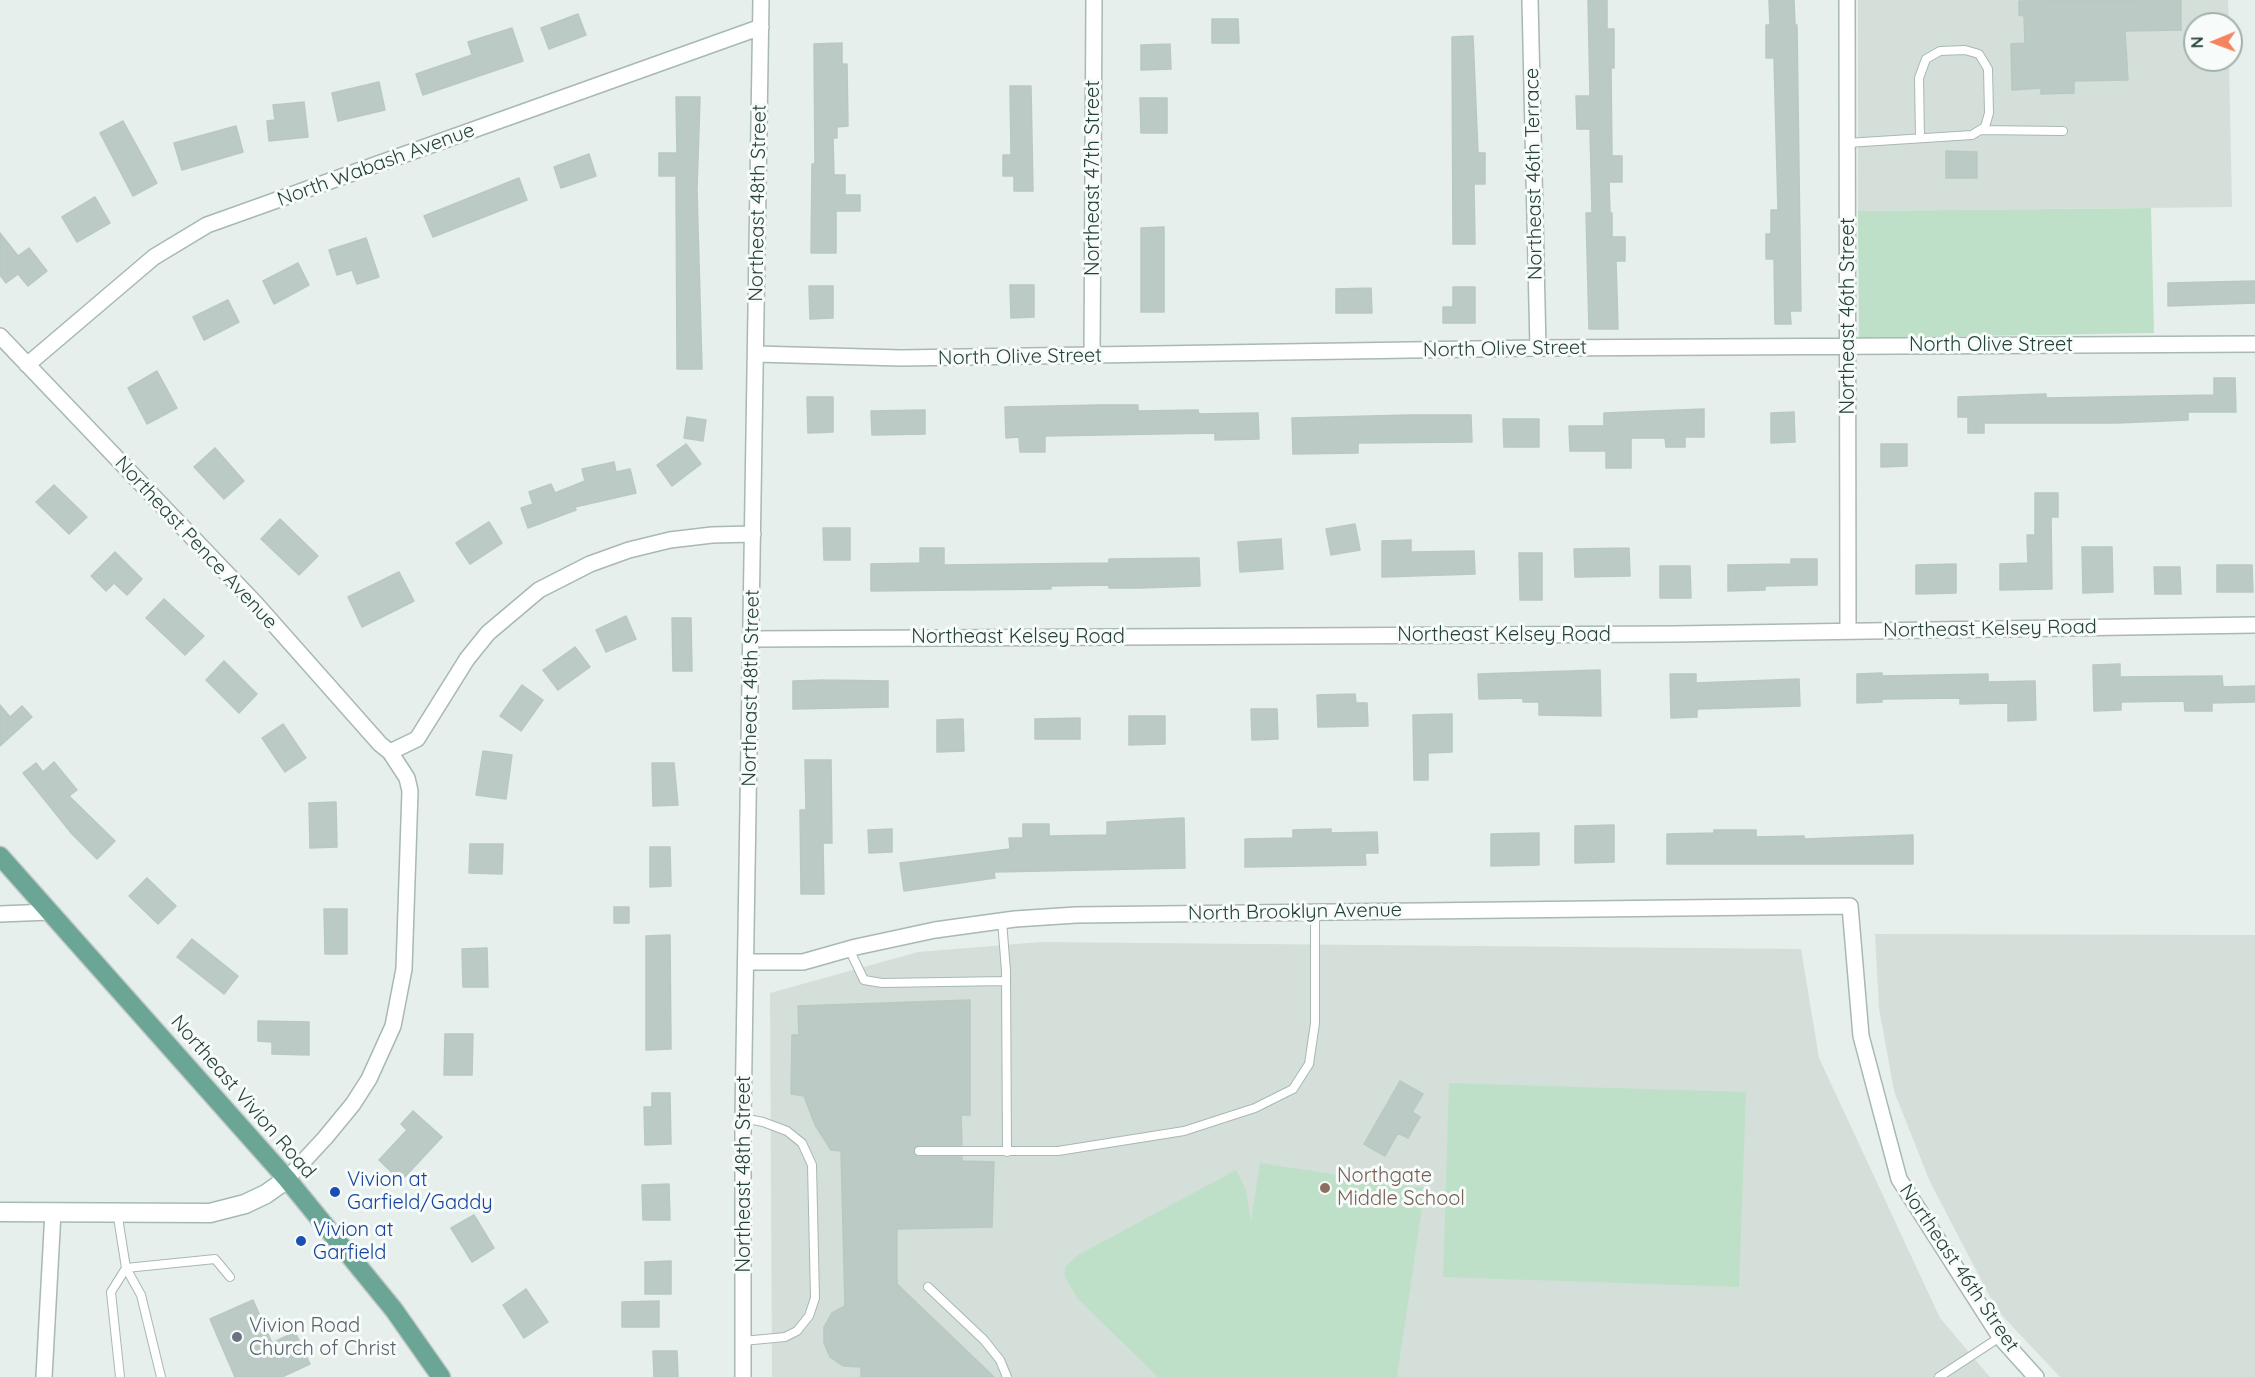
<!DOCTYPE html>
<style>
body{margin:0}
#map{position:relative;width:2255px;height:1377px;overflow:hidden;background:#e6efeb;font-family:Quicksand,sans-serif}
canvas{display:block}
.north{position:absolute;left:2183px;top:12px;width:60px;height:60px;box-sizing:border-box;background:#f7fbf9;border:2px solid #a3b1ad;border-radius:50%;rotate:269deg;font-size:16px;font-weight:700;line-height:24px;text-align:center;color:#24423a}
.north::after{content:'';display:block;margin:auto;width:21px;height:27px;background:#f4845f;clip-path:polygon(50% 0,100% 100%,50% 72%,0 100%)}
</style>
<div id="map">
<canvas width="2255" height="1377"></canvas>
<div class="north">N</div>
</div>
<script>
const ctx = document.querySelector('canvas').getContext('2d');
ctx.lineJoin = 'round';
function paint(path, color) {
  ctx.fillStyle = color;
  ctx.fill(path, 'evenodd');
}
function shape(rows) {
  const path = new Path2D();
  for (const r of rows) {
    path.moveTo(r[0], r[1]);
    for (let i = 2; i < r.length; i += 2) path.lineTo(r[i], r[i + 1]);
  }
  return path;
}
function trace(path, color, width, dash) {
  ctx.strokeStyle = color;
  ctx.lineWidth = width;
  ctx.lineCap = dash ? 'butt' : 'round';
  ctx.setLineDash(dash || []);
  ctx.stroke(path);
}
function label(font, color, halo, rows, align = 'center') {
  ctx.font = font + ' Quicksand,sans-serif';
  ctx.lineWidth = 6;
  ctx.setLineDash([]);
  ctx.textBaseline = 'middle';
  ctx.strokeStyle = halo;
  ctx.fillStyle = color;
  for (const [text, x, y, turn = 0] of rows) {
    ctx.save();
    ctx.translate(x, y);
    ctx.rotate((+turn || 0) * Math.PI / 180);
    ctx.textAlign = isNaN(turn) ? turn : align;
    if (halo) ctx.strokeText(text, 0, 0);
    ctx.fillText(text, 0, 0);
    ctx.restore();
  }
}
paint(shape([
 [1858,0,2228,0,2229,24,2195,24,2195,60,2229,60,2232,207,1858,211],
 [1875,934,2255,935,2255,1377,2060,1377,1997,1310,1930,1182,1894,1091,1879,1008],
 [1041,942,1801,949,1819,1058,1940,1318,1990,1377,772,1377,770,993,918,952]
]), '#d4dfda');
paint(shape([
 [2151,208,2154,333,1859,338,1858,211],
 [1449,1083,1746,1092,1739,1287,1443,1277],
 [1260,1163,1425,1188,1397,1377,1158,1377,1077,1298,1065,1277,1065,1267,1078,1255,1236,1170,1246,1190,1251,1221]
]), '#bfe0c8');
const building = shape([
 [1588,0,1607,0,1607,29,1614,29,1614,68,1611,68,1612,156,1622,156,1622,182,1609,182,1610,213,1612,213,1612,237,1625,237,1625,261,1616,261,1618,329,1589,329,1586,213,1592,213,1590,129,1577,129,1576,96,1590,96,1588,0],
 [1769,0,1794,0,1795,25,1797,25,1801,311,1790,311,1791,324,1775,324,1774,259,1766,259,1766,234,1771,234,1771,210,1778,210,1774,58,1766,58,1766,25,1770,25,1769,0],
 [2181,0,2181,30,2125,31,2128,80,2074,81,2074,93,2041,94,2041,88,2012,90,2011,44,2025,43,2024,16,2019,15,2019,1,2181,0],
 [578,14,586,35,549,49,541,28,578,14],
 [1212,19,1238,19,1239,43,1212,43,1212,19],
 [512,28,523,61,423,95,416,74,472,55,468,42,512,28],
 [1473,36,1478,153,1485,153,1485,184,1474,184,1475,244,1453,244,1452,37,1473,36],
 [842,43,842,64,847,64,848,126,837,127,837,138,833,138,834,175,845,175,845,195,860,195,860,211,836,211,836,253,811,253,812,164,815,164,814,44,842,43],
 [1170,44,1171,69,1141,70,1141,45,1170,44],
 [379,82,385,110,338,121,332,93,379,82],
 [1010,86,1031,86,1033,191,1014,191,1014,176,1003,176,1003,155,1011,155,1010,86],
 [676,97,700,97,697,190,702,369,677,369,676,176,659,176,659,153,677,153,676,97],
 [1140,98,1167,98,1167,133,1141,133,1140,98],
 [304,102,308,137,269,141,267,121,275,120,273,105,304,102],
 [123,121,157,183,133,196,100,133,123,121],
 [236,126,243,152,182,170,174,143,236,126],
 [1946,151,1977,152,1977,178,1946,178,1946,151],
 [589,154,596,176,561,188,554,167,589,154],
 [519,178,527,200,433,237,424,216,519,178],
 [95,197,110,223,77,242,62,217,95,197],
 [1164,227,1164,312,1141,312,1141,228,1164,227],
 [0,233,18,256,29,248,47,271,28,286,18,274,6,283,0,275,0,233],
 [366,238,379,277,357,284,352,270,337,275,329,250,366,238],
 [298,263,309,285,274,304,263,281,298,263],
 [2255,281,2255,303,2168,306,2168,283,2255,281],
 [1010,285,1034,285,1034,317,1011,318,1010,285],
 [809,286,833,286,833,318,810,319,809,286],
 [1453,287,1475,287,1475,323,1443,323,1443,307,1453,307,1453,287],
 [1371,288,1372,313,1336,313,1336,289,1371,288],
 [228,300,239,322,204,340,193,317,228,300],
 [157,371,177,408,147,424,128,388,157,371],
 [2214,378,2235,378,2236,412,2188,412,2188,420,2117,423,1984,423,1984,433,1968,433,1968,417,1958,417,1958,397,2046,394,2046,398,2214,395,2214,378],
 [807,397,833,397,833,432,808,433,807,397],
 [1099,405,1138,405,1138,411,1198,410,1199,414,1258,413,1259,439,1215,440,1215,433,1045,436,1045,452,1020,452,1019,437,1006,438,1005,407,1099,405],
 [1704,409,1704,437,1685,437,1685,447,1666,447,1665,438,1631,438,1631,468,1606,468,1606,451,1570,451,1569,426,1604,426,1604,413,1704,409],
 [925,410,925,434,872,435,871,411,925,410],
 [1794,412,1795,442,1771,443,1771,413,1794,412],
 [1409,415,1471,415,1472,442,1358,443,1358,453,1293,454,1292,418,1409,415],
 [687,417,706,420,703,441,684,438,687,417],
 [1503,419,1539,419,1539,447,1504,447,1503,419],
 [686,444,701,464,672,486,657,465,686,444],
 [1881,444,1907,444,1907,466,1881,467,1881,444],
 [215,448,244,481,224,499,194,467,215,448],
 [614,462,616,472,630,469,636,493,575,507,576,510,528,528,521,508,533,504,529,492,551,484,555,493,585,481,582,469,614,462],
 [54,485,87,517,69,534,36,502,54,485],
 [2035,493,2058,493,2058,517,2051,517,2052,589,2000,590,2000,564,2028,563,2027,535,2035,535,2035,493],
 [280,519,318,556,299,575,261,539,280,519],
 [489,522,502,543,470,564,456,543,489,522],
 [1355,524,1360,550,1331,555,1326,529,1355,524],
 [823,528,850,528,850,560,824,560,823,528],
 [1281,539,1283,569,1240,572,1238,542,1281,539],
 [1411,540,1411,552,1474,551,1475,574,1382,577,1382,541,1411,540],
 [2082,547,2112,547,2113,592,2083,593,2082,547],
 [920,548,944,548,944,565,1109,563,1109,559,1199,558,1200,586,1140,588,1109,588,1109,585,1051,586,1051,589,871,591,871,564,920,563,920,548],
 [1629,548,1630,576,1575,577,1574,549,1629,548],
 [115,552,142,579,127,595,114,583,106,591,91,576,115,552],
 [1519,553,1542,553,1542,600,1520,600,1519,553],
 [1791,559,1817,559,1817,585,1765,586,1765,590,1728,591,1728,565,1791,564,1791,559],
 [1956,564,1956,593,1916,594,1916,565,1956,564],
 [2217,565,2252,565,2253,592,2217,592,2217,565],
 [1660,566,1690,566,1691,598,1660,598,1660,566],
 [2154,567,2180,567,2181,594,2155,594,2154,567],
 [399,572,414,601,362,627,348,597,399,572],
 [164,599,204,636,185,655,146,618,164,599],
 [626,616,636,639,606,652,596,630,626,616],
 [672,618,691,618,692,671,673,671,672,618],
 [575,647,590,667,558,690,543,670,575,647],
 [224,661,257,694,239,713,206,680,224,661],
 [2120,664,2120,677,2222,676,2223,687,2255,686,2255,702,2212,703,2212,711,2185,711,2184,701,2121,702,2121,710,2094,711,2093,665,2120,664],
 [1600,670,1601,716,1539,715,1539,702,1523,702,1523,698,1479,699,1478,674,1600,670],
 [1882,673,1882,676,1988,674,1988,682,2035,681,2036,720,2008,721,2008,703,1960,704,1960,698,1882,699,1882,702,1857,703,1857,674,1882,673],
 [1670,674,1696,674,1696,683,1799,679,1800,706,1697,709,1697,717,1671,718,1670,674],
 [825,680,888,681,888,707,793,709,793,681,825,680],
 [522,685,543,700,521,731,500,716,522,685],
 [1355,694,1356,703,1367,703,1368,726,1318,727,1317,695,1355,694],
 [0,705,10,717,22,706,32,717,0,746,0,705],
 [1251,709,1277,709,1278,739,1252,740,1251,709],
 [1452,714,1452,752,1428,753,1428,780,1414,780,1413,715,1452,714],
 [1129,716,1165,716,1165,744,1129,745,1129,716],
 [1080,718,1080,739,1035,739,1035,719,1080,718],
 [963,719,964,751,937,752,937,720,963,719],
 [283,724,306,758,285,772,262,738,283,724],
 [483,751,512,755,506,799,476,795,483,751],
 [805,760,831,760,832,843,823,843,824,894,801,894,800,810,806,810,805,760],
 [54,762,77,790,69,796,115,841,97,859,72,834,23,773,36,763,43,772,54,762],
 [652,763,674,763,678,805,653,806,652,763],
 [336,802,337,847,310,848,309,803,336,802],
 [1184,818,1185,868,994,872,995,878,904,891,900,863,1010,849,1009,838,1023,838,1023,824,1049,824,1049,836,1107,835,1107,822,1184,818],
 [1614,825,1614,862,1575,863,1575,826,1614,825],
 [892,829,892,852,869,853,868,830,892,829],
 [1331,829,1331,833,1377,832,1378,853,1365,853,1366,865,1245,867,1245,839,1293,838,1293,830,1331,829],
 [1714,830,1756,830,1756,837,1804,836,1804,839,1913,835,1913,864,1667,864,1667,834,1714,833,1714,830],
 [1539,833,1539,865,1491,866,1491,834,1539,833],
 [470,844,503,844,502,874,469,873,470,844],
 [650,847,670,847,671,886,650,887,650,847],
 [147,878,176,906,158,924,129,896,147,878],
 [614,907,629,907,629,923,614,923,614,907],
 [324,909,347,909,347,954,325,954,324,909],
 [670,935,671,1049,646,1050,646,936,670,935],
 [192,939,238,976,224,994,177,957,192,939],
 [487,948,488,987,463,987,462,949,487,948],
 [970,1000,970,1115,961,1115,962,1145,918,1145,913,1152,918,1157,962,1157,962,1161,994,1162,992,1227,897,1229,897,1284,994,1377,861,1377,861,1367,843,1366,830,1357,824,1343,824,1327,832,1313,845,1306,841,1151,831,1150,815,1125,804,1096,791,1094,792,1035,799,1035,798,1006,970,1000],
 [258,1021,309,1022,309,1055,272,1054,272,1042,258,1041,258,1021],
 [445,1034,473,1034,472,1075,444,1075,445,1034],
 [1400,1081,1423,1094,1412,1112,1420,1117,1408,1138,1398,1133,1385,1156,1364,1144,1400,1081],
 [652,1093,670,1093,671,1144,645,1145,644,1107,652,1107,652,1093],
 [413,1111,442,1137,401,1181,379,1160,407,1130,401,1124,413,1111],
 [669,1184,670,1220,643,1220,642,1185,669,1184],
 [474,1215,494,1248,472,1262,451,1228,474,1215],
 [671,1261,671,1294,645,1294,645,1262,671,1261],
 [526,1289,548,1322,524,1338,503,1305,526,1289],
 [253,1300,272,1343,295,1332,310,1364,282,1377,235,1377,210,1319,253,1300],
 [659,1301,659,1327,622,1327,622,1302,659,1301],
 [653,1351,677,1351,678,1377,654,1377,653,1351]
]);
paint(building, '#bbcac4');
trace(building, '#b8c9c2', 1.5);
const lane = shape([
 [1981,130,2063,131],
 [1847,143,1972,135,1985,127,1989,113,1988,69,1979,54,1965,50,1940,51,1926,59,1919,78,1920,138],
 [1002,921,1006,971,1007,1152],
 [849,949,864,980,882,983,1006,981],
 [743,1118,763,1122,787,1131,802,1143,812,1165,815,1298,809,1316,797,1331,785,1337,743,1341],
 [919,1151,1058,1151,1184,1131,1255,1108,1293,1089,1309,1064,1315,1023,1315,912],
 [117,1211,126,1268,141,1295,161,1377],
 [126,1268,215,1259,230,1277],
 [928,1287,984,1340,1000,1360,1007,1377],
 [120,1377,111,1292,126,1268],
 [1939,1377,2000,1337]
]);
const street = shape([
 [1530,0,1538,348],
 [1847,0,1848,631],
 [0,336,256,604,380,744,390,752,407,778,410,791,404,969,393,1026,369,1079,353,1104,325,1138,287,1179],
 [756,354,901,358,1538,348,2255,344],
 [1092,356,1094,0],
 [27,365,154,257,207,225,761,27],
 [752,639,1675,634,2255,625],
 [390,752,417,739,467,659,488,633,539,590,590,564,629,550,670,540,712,535,753,534],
 [0,914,50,912],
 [746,962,803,962,856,947,935,930,1015,919,1076,915,1850,906,1861,1036,1899,1179,2000,1337,2036,1377],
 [44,1377,53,1212],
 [743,1377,743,1118,761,0]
]);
const secondary = shape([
 [0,1212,210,1213,245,1204,266,1194,287,1179]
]);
const primary = shape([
 [0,856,287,1179,394,1310,441,1377]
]);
trace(lane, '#a8b8b2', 10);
trace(street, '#a8b8b2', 18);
trace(secondary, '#a4bbb3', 21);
trace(primary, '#c2cac8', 21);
trace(lane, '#fff', 8);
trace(street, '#fff', 15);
trace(secondary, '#fff', 18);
trace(primary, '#6aa596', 18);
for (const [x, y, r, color] of [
 [1325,1188,6,"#8d6e63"],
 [335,1192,6,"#1a4fb4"],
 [301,1241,6,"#1a4fb4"],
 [237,1337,6,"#6b7280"]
]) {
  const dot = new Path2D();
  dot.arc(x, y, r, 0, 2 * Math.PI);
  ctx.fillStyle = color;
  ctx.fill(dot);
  trace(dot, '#f7fbf9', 2);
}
label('20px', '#24423a', '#f7fbf9', [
 ["North Wabash Avenue",376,165,-20],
 ["Northeast 46th Terrace",1534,174,-91],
 ["Northeast 47th Street",1093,178,-90],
 ["Northeast 48th Street",758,203,-89],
 ["Northeast 46th Street",1848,316,-90],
 ["North Olive Street",1991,345],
 ["North Olive Street",1505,349,-1],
 ["North Olive Street",1020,357,-1],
 ["Northeast Pence Avenue",196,543,47],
 ["Northeast Kelsey Road",1990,629,-1],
 ["Northeast Kelsey Road",1504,635],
 ["Northeast Kelsey Road",1018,637],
 ["Northeast 48th Street",751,688,-89],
 ["North Brooklyn Avenue",1295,912,-1],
 ["Northeast Vivion Road",243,1097,49],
 ["Northeast 48th Street",744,1174,-90],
 ["Northeast 46th Street",1959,1268,56]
]);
label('20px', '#785e54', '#f7fbf9', [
 ["Northgate",1337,1176],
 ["Middle School",1337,1199]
], 'left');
label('20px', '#164399', '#f7fbf9', [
 ["Vivion at",347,1180],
 ["Garfield/Gaddy",347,1203],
 ["Vivion at",313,1230],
 ["Garfield",313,1253]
], 'left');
label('20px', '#5b616d', '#f7fbf9', [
 ["Vivion Road",249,1326],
 ["Church of Christ",249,1349]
], 'left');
</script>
